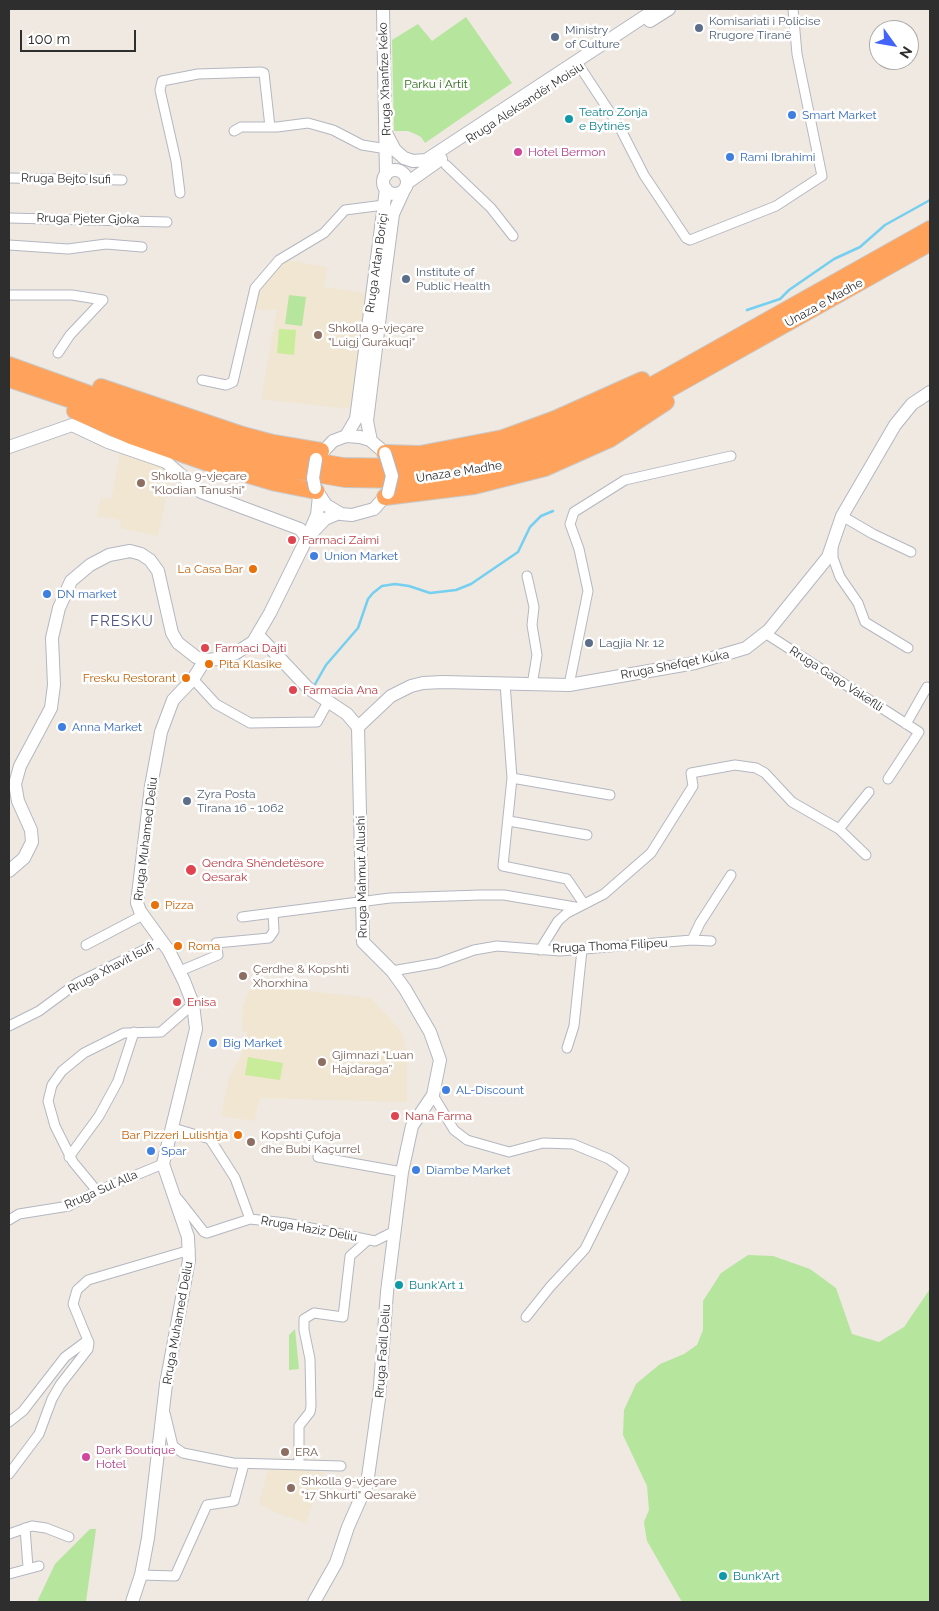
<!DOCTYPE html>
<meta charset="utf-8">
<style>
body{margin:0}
#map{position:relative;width:939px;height:1611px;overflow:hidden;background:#efe9e1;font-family:Raleway,sans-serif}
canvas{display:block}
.frame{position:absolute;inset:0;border:10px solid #2e2e2e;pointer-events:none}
.north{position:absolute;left:869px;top:20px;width:50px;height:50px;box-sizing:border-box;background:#fff;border:1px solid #ababab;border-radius:50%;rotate:122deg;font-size:14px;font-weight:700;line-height:20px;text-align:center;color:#2e2e2e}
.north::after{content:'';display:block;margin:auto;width:18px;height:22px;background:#4264fb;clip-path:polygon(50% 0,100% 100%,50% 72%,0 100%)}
.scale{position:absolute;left:20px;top:30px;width:116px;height:22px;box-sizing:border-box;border:2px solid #2e2e2e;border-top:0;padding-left:6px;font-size:15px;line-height:18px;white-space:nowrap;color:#2e2e2e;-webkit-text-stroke:4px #fff;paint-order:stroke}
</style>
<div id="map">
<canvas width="939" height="1611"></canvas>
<div class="frame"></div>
<div class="north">N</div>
<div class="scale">100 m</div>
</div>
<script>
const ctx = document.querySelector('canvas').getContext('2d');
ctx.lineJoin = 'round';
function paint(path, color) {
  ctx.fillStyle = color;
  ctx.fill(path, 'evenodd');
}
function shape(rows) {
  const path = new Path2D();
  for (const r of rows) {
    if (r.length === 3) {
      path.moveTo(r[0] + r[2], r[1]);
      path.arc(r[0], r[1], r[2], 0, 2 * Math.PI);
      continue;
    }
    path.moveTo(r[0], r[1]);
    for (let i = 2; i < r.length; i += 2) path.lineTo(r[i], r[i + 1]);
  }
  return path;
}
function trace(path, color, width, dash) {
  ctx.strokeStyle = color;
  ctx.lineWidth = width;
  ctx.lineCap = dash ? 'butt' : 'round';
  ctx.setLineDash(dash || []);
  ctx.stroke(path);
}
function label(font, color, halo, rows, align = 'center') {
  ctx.font = font + ' Raleway,sans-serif';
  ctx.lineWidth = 5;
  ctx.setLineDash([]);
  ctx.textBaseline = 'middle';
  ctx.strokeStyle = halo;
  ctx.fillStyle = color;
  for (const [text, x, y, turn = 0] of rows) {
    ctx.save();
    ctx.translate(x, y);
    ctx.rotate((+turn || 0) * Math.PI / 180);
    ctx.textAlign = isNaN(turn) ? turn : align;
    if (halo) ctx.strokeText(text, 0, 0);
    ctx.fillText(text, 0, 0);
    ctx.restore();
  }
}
paint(shape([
 [286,260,327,267,324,287,369,294,352,409,261,399,277,310,255,309,256,299,259,284],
 [120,453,172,468,158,536,120,528,121,520,97,516,101,497,111,500],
 [252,989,290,989,371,998,401,1031,407,1052,407,1102,260,1098,254,1121,221,1116,229,1078,243,1051,247,1032,242,1031,243,1007,248,993],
 [269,1467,323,1472,306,1523,277,1513,259,1504]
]), '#f0e6d1');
paint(shape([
 [466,17,512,83,425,143,421,137,413,133,408,131,394,131,392,40,418,24,432,41],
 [289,295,306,297,302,326,285,324],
 [748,1255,773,1256,810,1269,836,1288,852,1334,879,1342,904,1327,930,1289,930,1602,682,1602,647,1541,644,1522,649,1510,647,1486,623,1435,624,1410,636,1384,660,1364,684,1354,697,1345,703,1330,703,1301,721,1273],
 [295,1329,299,1369,289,1370,289,1335],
 [90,1529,96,1529,86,1602,37,1602,55,1564]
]), '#b6e59e');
paint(shape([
 [279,329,296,330,294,355,277,353],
 [248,1057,283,1063,280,1080,245,1075]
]), '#c9ec9a');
trace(shape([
 [747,310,780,299,789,290,834,259,860,247,885,225,930,200],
 [314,686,326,665,358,628,368,599,373,593,382,586,395,584,409,586,430,593,456,590,471,584,518,552,530,527,541,516,553,511]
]), '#75cff0', 2.5);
const street = shape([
 [580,67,619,126,644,175,686,238,690,240,776,206,822,176,797,54,793,9],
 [234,131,241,127,277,127,308,123,333,130,362,145,387,149],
 [446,165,491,208,513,236],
 [9,178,122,180],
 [180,193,176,161,160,90,162,81,198,74,261,72,264,73,270,127],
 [9,218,167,222],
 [9,245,68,249,106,244,142,247],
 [9,295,72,295,103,300],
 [58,353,70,335,103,300],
 [202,380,226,385,233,382,255,288,279,260,324,233,345,210,384,205],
 [842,516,873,534,911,552],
 [833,548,833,558,840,577,858,603,865,622,908,648],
 [527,576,534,607,532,625,537,655,532,685],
 [765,633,919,732,888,779],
 [193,679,216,704,250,723,317,722,328,702],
 [505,683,512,778,503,866,567,879,584,904],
 [569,685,588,591,579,549,570,524,574,512,625,480,731,456],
 [906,724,927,687],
 [512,778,610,795],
 [509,821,587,835],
 [866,855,839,829,869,792],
 [242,917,273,913],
 [692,940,700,923,731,875],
 [86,945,143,915],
 [540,950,558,921,567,913,604,894,651,853,693,786,691,773,735,765,756,768,765,773,792,802,839,829],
 [180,971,218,955,216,943,269,938,274,931,273,913,390,898,480,895,504,895,575,907],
 [392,971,438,963,474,950,497,946,560,951,692,940,711,941],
 [9,1026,39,1011,77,983,162,941],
 [567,1048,574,1026,582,950],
 [433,1095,454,1130,467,1140,509,1152,543,1143,573,1144,609,1159,624,1170,585,1249,550,1287,526,1317],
 [173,1128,210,1139,235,1178,250,1219],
 [69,1157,99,1116,118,1081,134,1032],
 [318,1157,402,1172],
 [97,1191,73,1162,55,1126,48,1101,52,1085,62,1071,84,1053,124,1033,161,1032,193,1004],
 [178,1199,204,1232,207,1233,250,1219,286,1223,375,1241,393,1232],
 [9,1220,19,1214,69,1206,97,1191,163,1164],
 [165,1413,173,1446,183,1453,233,1463,341,1466],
 [9,1422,23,1411,65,1357,88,1340],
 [299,1465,299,1426,310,1412,311,1406,310,1359,304,1330,304,1319,314,1313,343,1317,350,1256,368,1240],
 [9,1474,39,1434,52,1399,60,1385,88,1349,89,1343,73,1304,77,1290,88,1280,190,1250],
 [25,1528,28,1567],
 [9,1534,32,1526,46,1528,69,1537],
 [9,1574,39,1566],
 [141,1575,175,1576,207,1505,234,1501,244,1464]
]);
const secondary = shape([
 [383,9,386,175],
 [650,21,669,9],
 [386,133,395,150,404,158,413,161,426,160,656,9],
 [395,182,12],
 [407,183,441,159],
 [346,436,356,419,386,189],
 [371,441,367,421,385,275,393,214,404,190],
 [9,447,72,425,108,442,166,462,201,492,300,529,307,538,270,613,253,642,236,653,217,659,205,660,196,657,178,643,172,633,158,571,150,560,141,554,130,551,109,555,90,565,71,581,59,608,52,638,54,685,51,708,20,766,15,784,18,801,31,830,32,842,24,858,9,871],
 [317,458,333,441,346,436,360,437,370,440,385,453],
 [315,488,326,505,341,514,352,515,374,509,388,493],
 [319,496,317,515,307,538,325,519,339,513],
 [258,635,308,688,347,714,358,727,363,942,392,971,405,989,430,1032,440,1060,433,1095,412,1126,402,1172,387,1292,379,1399,367,1484,348,1527,336,1563,314,1602],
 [358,727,391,696,411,686,423,683,442,682,569,685,695,663,746,648,769,630,828,557,842,516,895,425,912,404,930,392],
 [132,1602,141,1575,148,1538,166,1384,189,1260,188,1237,163,1164,196,1029,193,1004,184,981,169,951,140,911,137,903,151,786,161,732,173,700,193,679,205,660]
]);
const highway = shape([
 [9,365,173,424,272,454,343,466,406,467,434,465,505,451,570,428,640,392,930,229],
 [9,379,264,465,345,479,407,480,459,474,519,461,600,428,930,243],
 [101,387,243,435,273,443,321,451],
 [75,411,131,436,205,462,276,483,316,491],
 [385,453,420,454,503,438,555,419,642,380],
 [385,497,474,486,545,468,610,439,666,402]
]);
trace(street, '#b4b7c1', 11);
trace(secondary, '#b4b7c1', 14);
trace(highway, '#c9c9c9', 18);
trace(street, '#fff', 9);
trace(secondary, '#fff', 12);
trace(highway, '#ffa35c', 16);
const secondaryBridge = shape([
 [385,453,392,476,388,493],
 [315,488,313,478,316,459]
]);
trace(secondaryBridge, '#b4b7c1', 14, []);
trace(secondaryBridge, '#fff', 12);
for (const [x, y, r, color] of [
 [699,28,5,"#5c6f8a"],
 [555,37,5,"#5c6f8a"],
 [792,115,5,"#3f7fe0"],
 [569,119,5,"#0f9aa8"],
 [518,152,5,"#d1479c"],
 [730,157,5,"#3f7fe0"],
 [406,279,5,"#5c6f8a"],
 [318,335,5,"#8d6e63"],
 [141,483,5,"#8d6e63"],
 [292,540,5,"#e0444e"],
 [314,556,5,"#3f7fe0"],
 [253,569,5,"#e8710a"],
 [47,594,5,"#3f7fe0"],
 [589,643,5,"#5c6f8a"],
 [205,648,5,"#e0444e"],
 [209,664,5,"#e8710a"],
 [186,678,5,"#e8710a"],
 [293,690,5,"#e0444e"],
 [62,727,5,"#3f7fe0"],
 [187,801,5,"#5c6f8a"],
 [191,870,6,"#e0444e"],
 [155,905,5,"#e8710a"],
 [178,946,5,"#e8710a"],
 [243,976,5,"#8d6e63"],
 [177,1002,5,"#e0444e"],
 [213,1043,5,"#3f7fe0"],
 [322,1062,5,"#8d6e63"],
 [446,1090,5,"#3f7fe0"],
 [395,1116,5,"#e0444e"],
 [238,1135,5,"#e8710a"],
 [251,1142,5,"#8d6e63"],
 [151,1151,5,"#3f7fe0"],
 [416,1170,5,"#3f7fe0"],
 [399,1285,5,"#0f9aa8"],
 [285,1452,5,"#8d6e63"],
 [86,1457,5,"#d1479c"],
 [291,1488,5,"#8d6e63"],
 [723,1576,5,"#0f9aa8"]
]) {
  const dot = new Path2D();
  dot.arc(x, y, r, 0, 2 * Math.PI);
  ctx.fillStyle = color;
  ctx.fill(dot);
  trace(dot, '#fff', 2);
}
label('12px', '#4e5e75', '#fff', [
 ["Komisariati i Policise",709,21],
 ["Rrugore Tiranë",709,35],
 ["Ministry",565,30],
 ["of Culture",565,44],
 ["Institute of",416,272],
 ["Public Health",416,286],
 ["Lagjia Nr. 12",599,643],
 ["Zyra Posta",197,794],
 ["Tirana 16 - 1062",197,808]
], 'left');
label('12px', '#2e2e2e', '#fff', [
 ["Rruga Xhanfize Keko",385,79,-92],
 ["Rruga Aleksandër Moisiu",525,103,-33],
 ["Rruga Bejto Isufi",66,179,1],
 ["Rruga Pjeter Gjoka",88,219,1],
 ["Rruga Artan Boriçi",377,263,-82],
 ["Unaza e Madhe",824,303,-29],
 ["Unaza e Madhe",459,472,-9],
 ["Rruga Shefqet Kuka",675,665,-11],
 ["Rruga Gaqo Vakeflli",836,679,33],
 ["Rruga Muhamed Deliu",146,839,-83],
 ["Rruga Mahmut Allushi",362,877,-91],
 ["Rruga Thoma Filipeu",610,946,-3],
 ["Rruga Xhavit Isufi",111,968,-28],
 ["Rruga Sul Alla",101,1190,-24],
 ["Rruga Haziz Deliu",309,1229,10],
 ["Rruga Muhamed Deliu",178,1323,-80],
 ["Rruga Fadil Deliu",383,1351,-86]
]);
label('12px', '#2c6e1b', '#fff', [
 ["Parku i Artit",436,84]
]);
label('12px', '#0d838f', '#fff', [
 ["Teatro Zonja",579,112],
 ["e Bytinës",579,126],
 ["Bunk‘Art 1",409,1285],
 ["Bunk'Art",733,1576]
], 'left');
label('12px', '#366cbe', '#fff', [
 ["Smart Market",802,115],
 ["Rami Ibrahimi",740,157],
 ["Union Market",324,556],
 ["DN market",57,594],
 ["Anna Market",72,727],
 ["Big Market",223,1043],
 ["AL-Discount",456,1090],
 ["Spar",161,1151],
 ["Diambe Market",426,1170]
], 'left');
label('12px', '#b23c85', '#fff', [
 ["Hotel Bermon",528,152],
 ["Dark Boutique",96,1450],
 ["Hotel",96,1464]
], 'left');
label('12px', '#785e54', '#fff', [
 ["Shkolla 9-vjeçare",328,328],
 ["\"Luigj Gurakuqi\"",328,342],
 ["Shkolla 9-vjeçare",151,476],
 ["\"Klodian Tanushi\"",151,490],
 ["Çerdhe & Kopshti",253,969],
 ["Xhorxhina",253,983],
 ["Gjimnazi “Luan",332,1055],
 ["Hajdaraga”",332,1069],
 ["Kopshti Çufoja",261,1135],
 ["dhe Bubi Kaçurrel",261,1149],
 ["ERA",295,1452],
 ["Shkolla 9-vjeçare",301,1481],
 ["\"17 Shkurti\" Qesarakë",301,1495]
], 'left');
label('12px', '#be3a42', '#fff', [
 ["Farmaci Zaimi",302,540],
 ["Farmaci Dajti",215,648],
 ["Farmacia Ana",303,690],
 ["Qendra Shëndetësore",202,863],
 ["Qesarak",202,877],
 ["Enisa",187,1002],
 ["Nana Farma",405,1116]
], 'left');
label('12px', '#c56008', '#fff', [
 ["La Casa Bar",243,569],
 ["Pita Klasike",219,664,"left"],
 ["Fresku Restorant",176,678],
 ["Pizza",165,905,"left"],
 ["Roma",188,946,"left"],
 ["Bar Pizzeri Lulishtja",228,1135]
], 'right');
ctx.letterSpacing = '1px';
label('15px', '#4d5680', '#fff', [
 ["FRESKU",122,621]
]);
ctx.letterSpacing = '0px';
</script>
